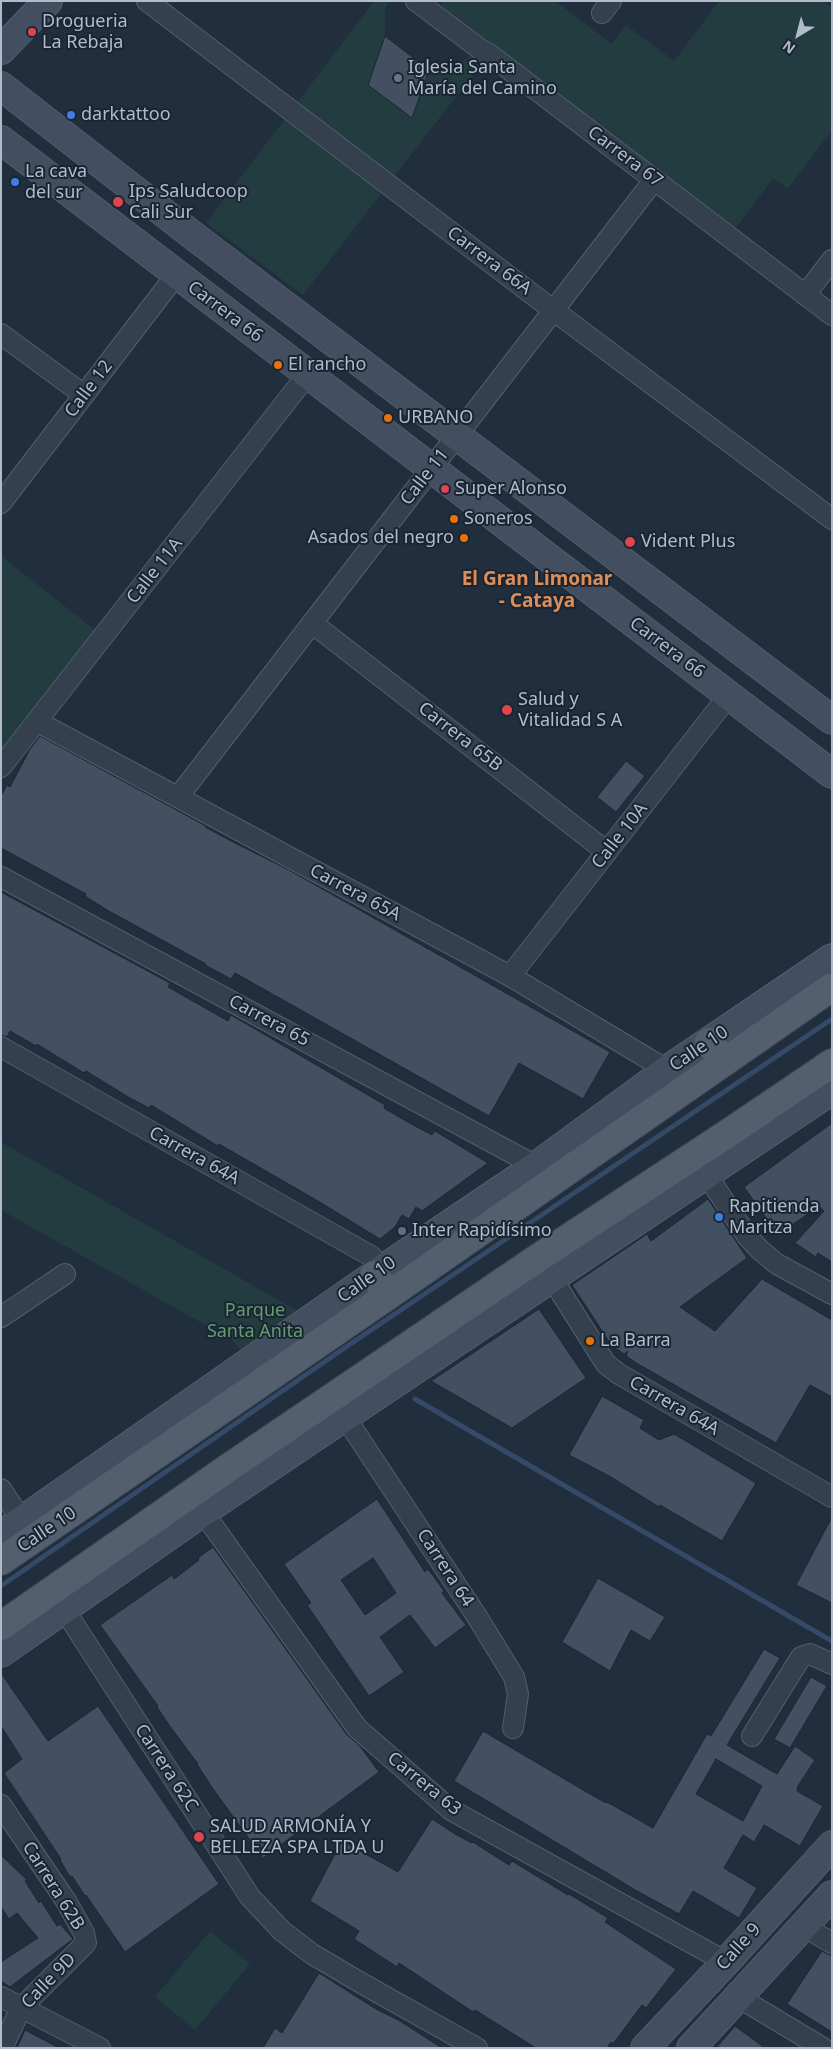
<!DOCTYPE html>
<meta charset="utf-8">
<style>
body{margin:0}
#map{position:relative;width:833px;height:2049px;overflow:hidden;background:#212e3e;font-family:"Noto Sans",sans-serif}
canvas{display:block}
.frame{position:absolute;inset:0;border:2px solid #b1bbc9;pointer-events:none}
.north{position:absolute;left:773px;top:10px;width:50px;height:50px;-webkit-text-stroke:4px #1a2533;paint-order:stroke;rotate:217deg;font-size:14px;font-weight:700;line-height:20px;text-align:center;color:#b1bbc9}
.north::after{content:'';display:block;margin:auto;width:18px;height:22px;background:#b1bbc9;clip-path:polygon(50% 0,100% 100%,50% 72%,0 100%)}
</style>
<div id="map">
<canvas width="833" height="2049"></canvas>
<div class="frame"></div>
<div class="north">N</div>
</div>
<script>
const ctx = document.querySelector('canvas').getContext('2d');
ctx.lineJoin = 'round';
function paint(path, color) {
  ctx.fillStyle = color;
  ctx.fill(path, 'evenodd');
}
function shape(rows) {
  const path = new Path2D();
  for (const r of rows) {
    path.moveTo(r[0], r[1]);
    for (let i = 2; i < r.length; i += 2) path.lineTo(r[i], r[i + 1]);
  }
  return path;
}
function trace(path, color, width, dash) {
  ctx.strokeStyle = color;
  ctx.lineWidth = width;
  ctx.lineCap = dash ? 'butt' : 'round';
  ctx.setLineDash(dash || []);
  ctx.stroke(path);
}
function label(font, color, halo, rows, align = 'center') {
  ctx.font = font + ' "Noto Sans",sans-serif';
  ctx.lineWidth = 4;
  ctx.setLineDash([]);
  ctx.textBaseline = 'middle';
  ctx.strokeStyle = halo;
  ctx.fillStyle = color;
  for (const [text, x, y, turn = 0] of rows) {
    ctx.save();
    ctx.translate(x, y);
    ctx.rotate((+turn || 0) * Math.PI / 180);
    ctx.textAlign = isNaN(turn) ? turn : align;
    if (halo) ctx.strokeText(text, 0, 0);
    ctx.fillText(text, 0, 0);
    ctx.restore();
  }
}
paint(shape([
 [374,1,389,1,385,10,385,36,368,85,411,118,429,70,461,62,480,50,434,15,444,1,555,1,612,44,626,25,674,61,719,1,823,1,832,8,832,130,788,189,773,178,729,237,489,54,303,295,206,223],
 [1,556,104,637,1,767],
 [1,1142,312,1319,250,1362,232,1340,1,1210],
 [210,1931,250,1964,195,2030,155,1997]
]), '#233c3f');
trace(shape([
 [415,1399,832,1641],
 [1,1586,340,1351,832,1019]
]), '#344a66', 5);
const building = shape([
 [385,36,429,70,412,118,368,85,385,36],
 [40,736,206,826,205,827,233,842,289,870,610,1052,583,1099,519,1063,489,1116,235,973,231,979,205,965,206,964,107,910,85,896,86,894,1,848,1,796,7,785,10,787,30,749,40,736],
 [626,761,645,776,616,812,597,797,626,761],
 [1,892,170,983,168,987,228,1021,231,1015,385,1105,384,1108,406,1121,432,1135,435,1131,488,1163,422,1211,416,1207,409,1219,402,1215,395,1227,380,1239,318,1201,219,1144,218,1146,151,1105,149,1108,130,1098,86,1071,84,1073,37,1044,36,1046,10,1031,7,1037,1,1035,1,892],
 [832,1123,832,1262,818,1253,816,1257,795,1243,824,1211,819,1206,781,1233,774,1229,744,1187,832,1123],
 [708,1199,747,1258,680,1307,715,1331,762,1279,832,1320,832,1397,810,1385,776,1443,638,1364,626,1356,628,1351,624,1354,612,1346,572,1285,647,1234,651,1241,708,1199],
 [539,1309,586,1378,512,1428,431,1381,539,1309],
 [602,1396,644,1420,640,1428,659,1440,674,1434,756,1483,722,1541,660,1505,659,1507,611,1477,569,1455,602,1396],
 [377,1499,425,1572,428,1569,444,1591,442,1593,466,1625,435,1648,410,1615,380,1637,404,1672,369,1696,307,1605,311,1603,284,1564,377,1499],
 [373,1558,396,1593,365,1615,341,1580,373,1558],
 [832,1517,832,1603,796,1585,832,1517],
 [213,1547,347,1735,359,1745,379,1772,263,1858,211,1786,197,1764,198,1764,169,1725,157,1707,158,1706,100,1625,172,1575,174,1579,199,1560,198,1558,213,1547],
 [598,1578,665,1617,650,1641,631,1630,610,1671,562,1642,598,1578],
 [764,1649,780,1658,727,1745,777,1774,795,1746,815,1760,798,1786,797,1791,823,1806,800,1846,764,1825,754,1842,743,1835,724,1868,757,1888,739,1918,693,1891,679,1914,637,1891,454,1781,483,1731,590,1794,606,1803,607,1802,653,1828,707,1734,711,1736,764,1649],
 [716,1759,762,1786,743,1821,696,1794,716,1759],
 [1,1673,48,1741,98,1706,219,1884,125,1952,86,1895,85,1896,72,1876,70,1877,60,1860,61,1859,4,1773,22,1759,1,1726,1,1673],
 [811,1677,827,1686,790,1748,774,1739,811,1677],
 [432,1819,455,1834,472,1843,473,1842,509,1865,512,1861,568,1895,569,1894,608,1918,605,1922,676,1969,646,2008,642,2005,613,2044,611,2042,607,2048,536,2048,475,2010,473,2012,399,1963,397,1967,354,1939,359,1931,310,1901,342,1841,398,1872,432,1819],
 [1,1855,27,1880,25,1881,39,1903,41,1901,57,1926,60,1924,73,1939,10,1987,1,1981,1,1962,38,1938,17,1913,9,1919,1,1907,1,1855],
 [822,1951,832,1956,832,2032,787,2004,822,1951],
 [319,1973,376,2009,400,2021,442,2048,263,2048,275,2028,282,2033,319,1973],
 [735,2026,765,2048,716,2048,735,2026],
 [25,2030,59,2048,17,2048,25,2030]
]);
paint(building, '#425062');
trace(building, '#1c2735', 1);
const street = shape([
 [147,1,553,310,832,519],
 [416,1,480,49,489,54,832,315],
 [602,13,611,1],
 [805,295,832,260],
 [1,334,84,395],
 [1,503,176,275],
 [312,623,607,852],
 [38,722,510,976,667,1070],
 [1,767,307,375],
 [178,797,654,180],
 [1,877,536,1166],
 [510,976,729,695],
 [1,1047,371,1256,383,1269],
 [707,1175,747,1236,760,1250,777,1264,832,1294],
 [551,1277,606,1364,619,1374,832,1497],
 [1,1317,65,1274],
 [345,1417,476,1615,514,1677,518,1694,513,1728],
 [1,1489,22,1521],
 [203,1512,357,1728,451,1810,726,1962],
 [64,1609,250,1897,282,1931,312,1954,363,1984,477,2048],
 [752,1736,801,1657,810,1654,832,1664],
 [1,1805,66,1901,84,1933,86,1943,21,2008,2,2048],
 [803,1926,832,1943],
 [1,1997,100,2048],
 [738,1997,823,2048]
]);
const secondary = shape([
 [1,50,48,1],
 [1,86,195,237,832,720],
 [1,140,832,774],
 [1,1535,374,1275,536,1166,667,1070,832,958],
 [1,1653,203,1512,832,1090],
 [645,2048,726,1962,832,1845],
 [691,2048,832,1895]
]);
const primary = shape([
 [709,1042,724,1061],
 [374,1275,389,1295],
 [1,1561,389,1295,832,987],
 [1,1626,228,1468,538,1258,730,1132,832,1063]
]);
trace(street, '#535e6c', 22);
trace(secondary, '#535e6c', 30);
trace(primary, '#3e4957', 30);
trace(street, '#35404e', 20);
trace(secondary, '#434f61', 28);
trace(primary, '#535f6e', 28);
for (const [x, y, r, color] of [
 [32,32,5,"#e0444e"],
 [398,78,5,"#6b7280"],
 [71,115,5,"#3f7fe0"],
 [15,182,5,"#3f7fe0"],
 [118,202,6,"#e0444e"],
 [278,365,5,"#e8710a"],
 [388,418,5,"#e8710a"],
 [445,489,5,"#e0444e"],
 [454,519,5,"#e8710a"],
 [464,538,5,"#e8710a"],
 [630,542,6,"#e0444e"],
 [507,710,6,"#e0444e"],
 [719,1217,5,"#3f7fe0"],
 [402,1231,5,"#5c6f8a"],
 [590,1341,5,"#e8710a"],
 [199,1837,6,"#e0444e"]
]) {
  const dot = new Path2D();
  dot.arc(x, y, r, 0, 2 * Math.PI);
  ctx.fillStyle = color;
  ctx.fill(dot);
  trace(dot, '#1a2533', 2);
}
label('18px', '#b1bbc9', '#1a2533', [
 ["Drogueria",42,22],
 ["La Rebaja",42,43],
 ["Iglesia Santa",408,68],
 ["María del Camino",408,89],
 ["darktattoo",81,115],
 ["La cava",25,172],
 ["del sur",25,193],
 ["Ips Saludcoop",129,192],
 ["Cali Sur",129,213],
 ["El rancho",288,365],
 ["URBANO",398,418],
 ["Super Alonso",455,489],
 ["Soneros",464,519],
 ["Asados del negro",454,538,"right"],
 ["Vident Plus",641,542],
 ["Salud y",518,700],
 ["Vitalidad S A",518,721],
 ["Rapitienda",729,1207],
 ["Maritza",729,1228],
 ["Inter Rapidísimo",412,1231],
 ["La Barra",600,1341],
 ["SALUD ARMONÍA Y",210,1827],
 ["BELLEZA SPA LTDA U",210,1848]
], 'left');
label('18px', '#b1bbc9', '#1a2533', [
 ["Carrera 67",625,157,37],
 ["Carrera 66A",489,261,37],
 ["Carrera 66",225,312,37],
 ["Calle 12",89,389,-53],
 ["Calle 11",425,477,-52],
 ["Calle 11A",155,571,-52],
 ["Carrera 66",667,648,37],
 ["Carrera 65B",460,737,38],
 ["Calle 10A",620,836,-52],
 ["Carrera 65A",355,893,28],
 ["Carrera 65",269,1021,28],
 ["Calle 10",699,1049,-34],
 ["Carrera 64A",194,1156,29],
 ["Calle 10",367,1280,-35],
 ["Carrera 64A",674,1406,30],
 ["Calle 10",47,1530,-34],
 ["Carrera 64",445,1568,57],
 ["Carrera 62C",166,1768,57],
 ["Carrera 63",424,1784,39],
 ["Carrera 62B",53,1886,58],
 ["Calle 9",739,1947,-48],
 ["Calle 9D",49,1981,-46]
]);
label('18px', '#669c71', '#1a2533', [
 ["Parque",255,1311],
 ["Santa Anita",255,1332]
]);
label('bold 19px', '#dd8e58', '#1a2533', [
 ["El Gran Limonar",537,580],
 ["- Cataya",537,602]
]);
</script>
